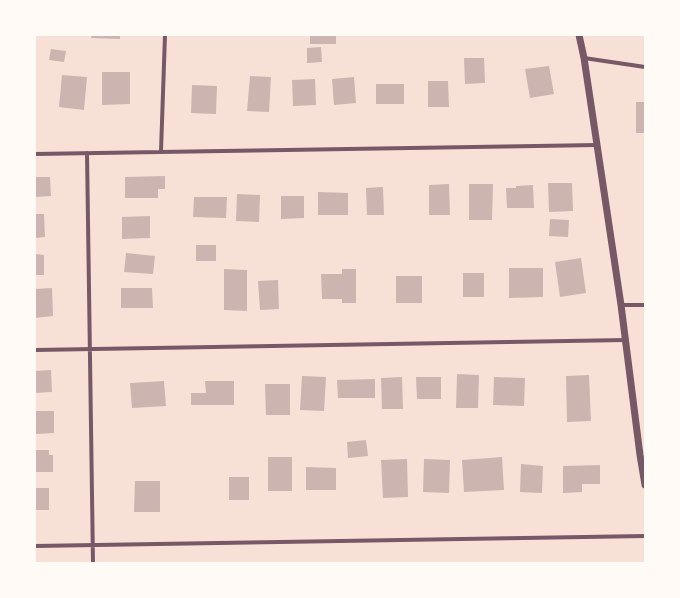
<!DOCTYPE html>
<style>
body{margin:0}
#map{position:relative;width:680px;height:598px;overflow:hidden;background:#f7e1d7;font-family:"Exo 2",sans-serif}
canvas{display:block}
.frame{position:absolute;inset:0;border:36px solid #fffaf5;pointer-events:none}
</style>
<div id="map">
<canvas width="680" height="598"></canvas>
<div class="frame"></div>
</div>
<script>
const ctx = document.querySelector('canvas').getContext('2d');
ctx.lineJoin = 'round';
function paint(path, color) {
  ctx.fillStyle = color;
  ctx.fill(path, 'evenodd');
}
function shape(rows) {
  const path = new Path2D();
  for (const r of rows) {
    path.moveTo(r[0], r[1]);
    for (let i = 2; i < r.length; i += 2) path.lineTo(r[i], r[i + 1]);
  }
  return path;
}
function trace(path, color, width, dash) {
  ctx.strokeStyle = color;
  ctx.lineWidth = width;
  ctx.lineCap = dash ? 'butt' : 'round';
  ctx.setLineDash(dash || []);
  ctx.stroke(path);
}
paint(shape([
 [92,35,120,35,120,39,91,38],
 [310,35,336,35,336,44,310,44],
 [321,47,322,62,307,63,307,48],
 [51,49,66,51,64,62,49,60],
 [464,58,484,58,485,83,465,84],
 [549,66,554,94,530,98,525,69],
 [102,72,130,72,130,104,102,105],
 [62,75,87,77,84,110,59,107],
 [250,76,271,77,269,112,247,111],
 [354,77,356,103,334,105,332,79],
 [315,79,316,105,293,106,292,80],
 [428,81,448,81,449,107,428,107],
 [376,84,404,84,404,104,376,104],
 [192,85,217,86,216,114,191,113],
 [636,102,645,102,645,133,636,133],
 [165,176,165,189,158,189,158,198,125,198,125,177],
 [35,177,50,177,51,196,35,197],
 [548,183,572,183,573,211,549,212],
 [449,184,450,215,429,215,429,185],
 [469,184,493,184,492,220,469,220],
 [533,185,534,208,507,208,506,188,516,188,516,186],
 [383,187,384,215,367,215,366,188],
 [318,192,348,193,348,215,318,215],
 [237,194,260,195,259,222,236,221],
 [281,196,304,196,304,218,281,219],
 [194,197,227,197,226,218,193,217],
 [35,214,44,214,45,237,35,238],
 [150,216,150,238,122,239,122,217],
 [550,219,569,220,568,237,549,236],
 [196,245,216,245,216,261,196,261],
 [126,253,155,256,153,274,124,272],
 [35,254,44,255,44,275,35,275],
 [581,258,586,293,560,297,555,262],
 [509,268,543,268,543,297,509,298],
 [224,269,247,270,247,311,224,310],
 [342,269,356,269,356,303,342,303,342,299,322,299,321,274,342,274],
 [463,273,484,273,484,297,463,297],
 [396,276,422,276,422,303,396,303],
 [278,280,279,309,260,310,258,281],
 [52,288,53,316,35,318,35,289],
 [121,288,152,288,153,308,121,308],
 [51,370,52,392,35,393,35,371],
 [457,374,479,375,478,408,456,408],
 [589,375,591,421,567,422,566,376],
 [302,376,326,377,324,411,300,410],
 [402,377,403,409,382,409,381,378],
 [416,377,441,377,441,399,417,399],
 [494,377,525,378,524,406,493,405],
 [375,379,375,398,338,398,337,380],
 [164,381,166,406,132,408,130,383],
 [205,381,234,381,234,405,191,405,191,393,206,393],
 [265,384,290,384,290,415,266,415],
 [35,411,54,411,54,433,35,434],
 [366,440,368,456,348,458,347,442],
 [35,450,49,450,49,455,53,455,53,472,35,472],
 [268,457,292,457,292,491,268,491],
 [502,457,504,490,464,492,462,460],
 [407,459,408,497,383,498,381,460],
 [424,459,450,460,449,493,423,492],
 [521,464,543,466,542,493,520,492],
 [600,465,600,484,582,484,582,492,563,493,563,466],
 [306,467,336,468,336,490,306,490],
 [229,477,249,477,249,500,229,500],
 [135,481,160,481,160,512,134,512],
 [35,488,49,488,49,510,35,510]
]), '#ccb4b1');
trace(shape([
 [584,58,645,67],
 [161,151,165,35],
 [87,153,93,563],
 [35,154,598,145],
 [621,305,645,305],
 [35,350,626,340],
 [35,546,645,536]
]), '#755966', 4);
trace(shape([
 [579,35,584,58,621,305,640,455,645,485]
]), '#755966', 7);
</script>
